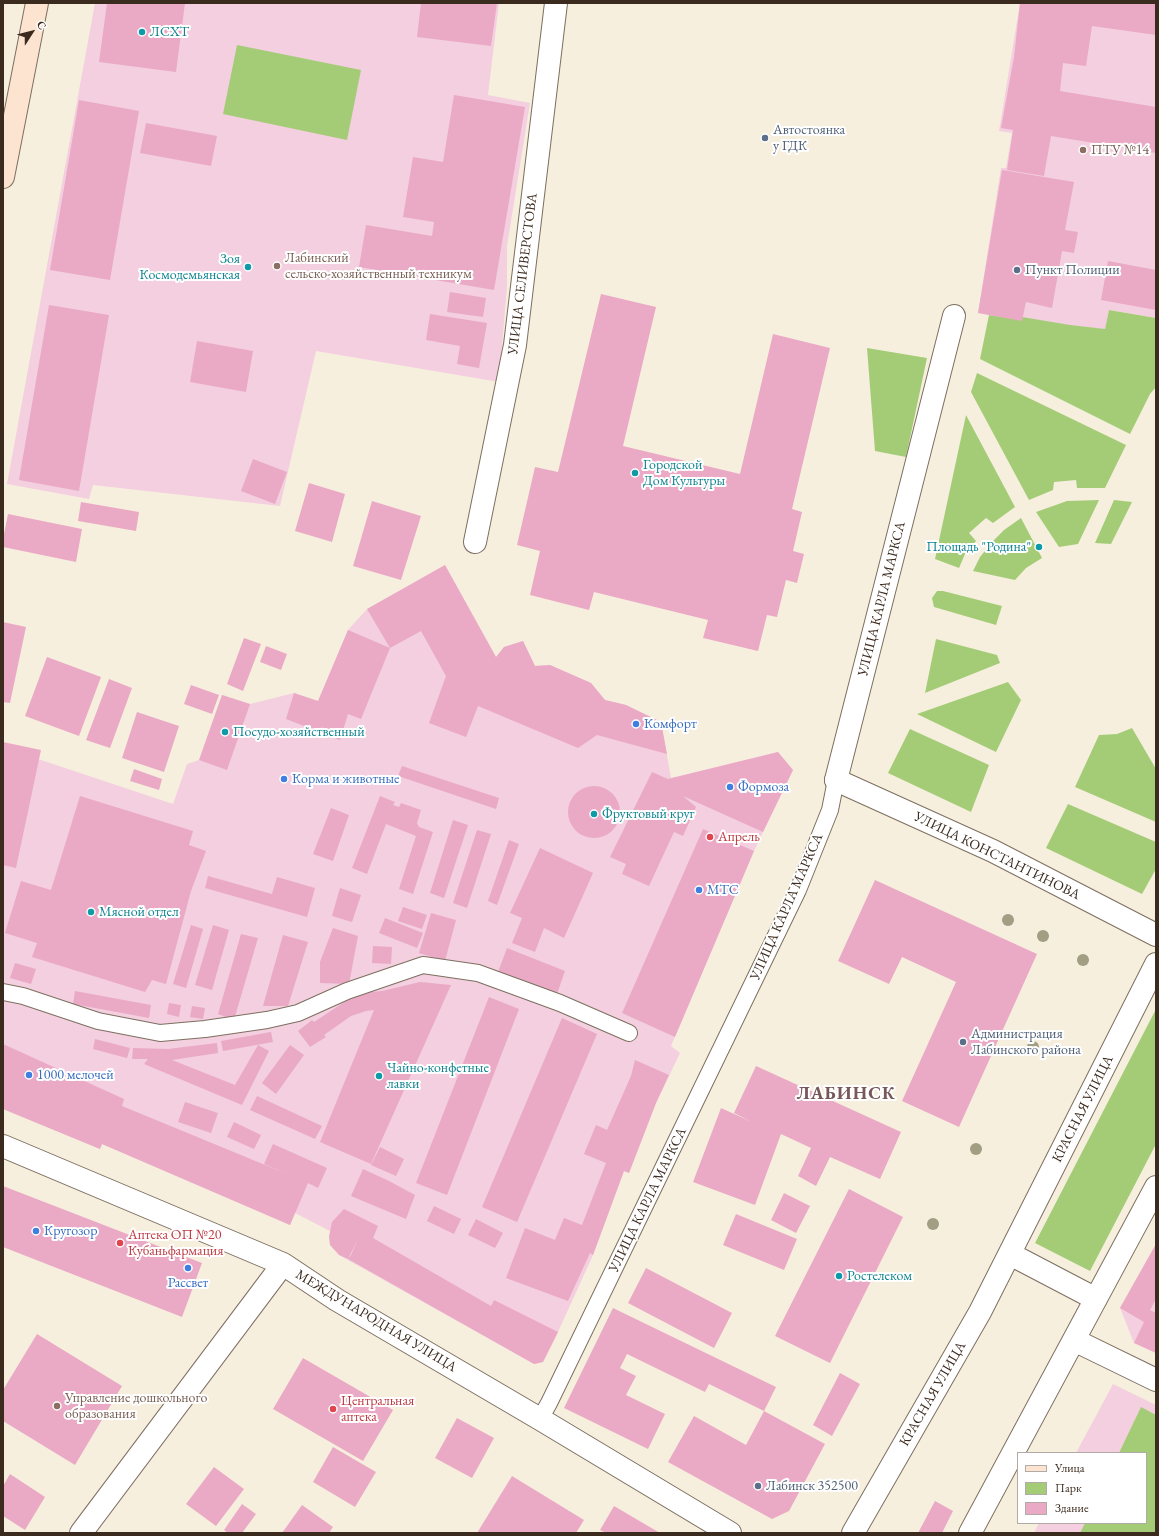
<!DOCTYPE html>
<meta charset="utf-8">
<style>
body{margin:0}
#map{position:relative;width:1159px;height:1536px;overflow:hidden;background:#f7efde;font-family:"EB Garamond",serif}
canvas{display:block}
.frame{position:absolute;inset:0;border:4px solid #3b2a1e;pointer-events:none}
.legend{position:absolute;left:1017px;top:1452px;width:130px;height:72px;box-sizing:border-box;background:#fff;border:1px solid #b1aaa5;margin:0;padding:5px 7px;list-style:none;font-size:12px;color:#3b2a1e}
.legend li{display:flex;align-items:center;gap:8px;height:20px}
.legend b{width:20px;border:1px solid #b1aaa5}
.north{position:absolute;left:12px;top:12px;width:40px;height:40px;-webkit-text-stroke:3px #fff;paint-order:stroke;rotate:54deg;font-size:11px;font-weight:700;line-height:16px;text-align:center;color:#3b2a1e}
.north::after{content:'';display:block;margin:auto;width:14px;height:18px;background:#3b2a1e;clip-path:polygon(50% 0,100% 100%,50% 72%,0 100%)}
</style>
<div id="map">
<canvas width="1159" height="1536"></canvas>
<div class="frame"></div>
<ul class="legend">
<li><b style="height:5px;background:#fde4d0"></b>Улица</li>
<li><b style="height:11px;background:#a4cc77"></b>Парк</li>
<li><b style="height:11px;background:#eaaac5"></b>Здание</li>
</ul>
<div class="north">С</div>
</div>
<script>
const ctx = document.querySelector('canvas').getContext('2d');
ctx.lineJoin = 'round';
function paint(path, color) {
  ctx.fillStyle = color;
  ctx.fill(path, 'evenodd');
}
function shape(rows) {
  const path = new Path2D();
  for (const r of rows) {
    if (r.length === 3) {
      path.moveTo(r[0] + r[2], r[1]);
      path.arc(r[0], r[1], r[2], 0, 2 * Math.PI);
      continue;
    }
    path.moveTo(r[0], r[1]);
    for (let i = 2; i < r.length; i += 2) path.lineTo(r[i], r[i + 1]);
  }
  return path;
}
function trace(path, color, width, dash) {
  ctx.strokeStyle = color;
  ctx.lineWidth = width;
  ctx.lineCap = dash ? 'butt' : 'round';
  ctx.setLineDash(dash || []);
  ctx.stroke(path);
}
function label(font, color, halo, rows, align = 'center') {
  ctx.font = font + ' "EB Garamond",serif';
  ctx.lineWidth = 4;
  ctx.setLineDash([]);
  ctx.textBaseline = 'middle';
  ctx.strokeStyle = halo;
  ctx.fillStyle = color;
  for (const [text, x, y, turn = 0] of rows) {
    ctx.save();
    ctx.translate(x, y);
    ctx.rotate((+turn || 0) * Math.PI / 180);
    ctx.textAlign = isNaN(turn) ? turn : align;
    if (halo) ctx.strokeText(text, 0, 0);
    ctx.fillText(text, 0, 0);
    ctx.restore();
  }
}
paint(shape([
 [95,3,499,3,488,95,530,103,507,246,507,287,499,382,316,351,280,506,93,485,89,499,7,484],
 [1020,3,1156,3,1156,318,1109,310,1105,330,1022,321,978,313,1001,168,1006,168,1012,133,999,131],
 [445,565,496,657,504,647,523,641,535,666,550,665,591,683,605,700,626,705,661,722,671,778,778,752,793,770,754,851,671,1046,680,1053,656,1103,629,1173,624,1171,593,1255,558,1332,543,1362,534,1364,339,1255,329,1237,330,1231,295,1213,290,1225,102,1144,100,1149,3,1109,3,865,38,759,173,804,187,764,199,760,222,695,250,704,294,693,318,701,348,630,367,609],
 [1156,1244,1156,1353,1134,1343,1120,1308],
 [1113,1384,1156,1405,1156,1533,1034,1533,1039,1523,1146,1523,1146,1453,1076,1453]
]), '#f3cfdf');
paint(shape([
 [237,45,361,70,347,140,223,114],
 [1109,310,1156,318,1156,387,1150,394,1130,434,980,359,989,315,1022,320,1022,317,1070,325,1105,329],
 [867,348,927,358,906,457,875,451],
 [977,373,1126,445,1105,488,1077,488,1076,480,1054,482,1053,490,1029,500,971,392],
 [966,415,1015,507,993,523,986,518,969,533,976,541,965,554,959,568,935,559],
 [1099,500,1078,544,1059,547,1036,512,1067,501],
 [1114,500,1132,502,1111,544,1095,543],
 [1021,518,1042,558,1026,568,1015,580,973,571,980,557,993,541,1004,530],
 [937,591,943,591,1002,606,996,625,934,607,932,598],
 [936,639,997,655,1000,663,925,693],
 [1008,682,1021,700,996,752,917,714],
 [1132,728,1156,769,1156,822,1075,787,1099,735,1117,734],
 [910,729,989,765,971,812,888,773],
 [1068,804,1156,842,1156,869,1142,894,1046,848],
 [1156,1009,1156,1144,1090,1271,1035,1243],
 [1141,1407,1156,1415,1156,1533,1080,1533,1085,1523,1146,1523,1146,1453,1119,1453]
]), '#a4cc77');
paint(shape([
 [107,3,185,3,176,72,99,62],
 [421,3,497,3,491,46,417,37],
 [1020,3,1156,3,1156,35,1092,26,1086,66,1063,63,1060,91,1156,107,1156,153,1051,136,1044,176,1007,170,1013,130,1001,128,1014,57],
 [454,95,525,107,494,290,359,267,366,225,432,236,434,222,403,217,413,157,443,162],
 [79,100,139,111,110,280,50,270],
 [146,123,217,136,211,166,140,153],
 [1002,170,1074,182,1065,230,1078,232,1074,253,1062,251,1052,308,1026,302,1022,321,978,313],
 [1108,261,1156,270,1156,310,1101,300],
 [450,292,486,298,483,317,447,312],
 [601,294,656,307,623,446,740,474,773,334,830,348,792,509,802,512,793,551,804,554,797,583,786,580,777,617,767,615,758,651,703,638,708,620,594,592,589,610,530,595,540,551,517,545,535,467,558,472],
 [49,305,109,315,79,491,19,480],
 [430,314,487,323,479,368,457,364,460,346,426,340],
 [197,341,253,351,246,392,190,382],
 [253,459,287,472,275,504,241,491],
 [309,483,345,494,332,542,295,531],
 [372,501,421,516,401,580,353,566],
 [81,502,139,512,136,531,78,521],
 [8,514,82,529,76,562,3,547,3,539],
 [445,565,496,657,504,647,523,641,535,666,550,665,591,683,605,700,626,705,661,722,667,754,597,735,578,748,478,706,466,737,429,723,446,676,421,631,390,648,361,719,348,714,340,740,286,719,294,693,318,701,348,630,390,648,367,609],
 [3,622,26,627,10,703,3,702],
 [244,638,261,644,243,691,227,684],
 [266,646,287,654,281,670,260,662],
 [47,657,101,677,79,736,25,716],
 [109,679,132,688,110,748,86,740],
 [191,685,219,695,212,714,184,704],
 [222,695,250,704,227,770,199,760],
 [137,712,179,726,164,772,122,758],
 [3,742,41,750,16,868,3,865],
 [778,752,793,770,763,832,683,796,696,807,683,836,674,832,649,886,622,874,626,864,610,857,652,772,668,779],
 [402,766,499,798,496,809,398,776],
 [134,769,162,779,159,790,130,781],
 [594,812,26],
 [80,796,193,831,189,845,206,851,191,891,166,984,152,980,145,992,32,957,37,943,5,933,21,881,51,890],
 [380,796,395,802,393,805,399,807,401,803,421,810,417,823,419,827,433,832,413,894,399,889,416,836,386,824,367,874,352,868],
 [331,808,349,815,333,861,313,854],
 [453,820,468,825,444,898,430,893],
 [703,829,754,851,675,1037,622,1013],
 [477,830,491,834,467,908,453,903],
 [509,840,519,844,497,905,488,901],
 [540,848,593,873,564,938,544,928,535,952,512,943,522,918,510,913],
 [208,876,272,894,277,877,315,888,307,917,205,888],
 [875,880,1037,954,959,1127,902,1101,956,982,902,957,889,984,838,961],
 [340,888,361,895,352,922,332,916],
 [403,907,427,915,422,929,398,921],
 [431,913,456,920,445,961,419,953],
 [385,918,423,933,417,948,379,933],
 [191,925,203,929,186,988,173,984],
 [213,925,229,930,212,990,195,985],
 [333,928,358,936,349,984,320,983,320,962],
 [241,934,258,938,234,1020,218,1014],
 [283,935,308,942,288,1006,263,1006],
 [373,946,392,947,391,964,372,963],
 [507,948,565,971,557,994,498,972],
 [15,963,36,969,31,984,10,978],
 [420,982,451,985,371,1164,320,1142,374,1010,366,1011,351,1016,324,1035,326,1037,310,1047,298,1031,312,1020,314,1022,349,999,370,992,382,991],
 [75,991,151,1005,149,1018,73,1004],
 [489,997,519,1009,447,1195,416,1183],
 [169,1003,181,1005,179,1017,167,1014],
 [192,1006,205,1008,203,1019,190,1017],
 [562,1018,597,1034,517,1222,482,1207],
 [271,1032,273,1042,223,1051,221,1041],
 [95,1039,130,1048,127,1058,93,1049],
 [217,1043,218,1053,172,1060,235,1085,258,1045,269,1051,242,1105,144,1064,148,1059,132,1059,133,1048,168,1049],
 [3,1044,124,1099,122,1106,287,1174,264,1164,273,1144,327,1168,318,1188,308,1183,290,1225,102,1144,100,1149,3,1109],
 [290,1045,304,1055,276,1094,262,1083],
 [635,1060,669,1075,656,1103,629,1173,624,1171,593,1255,590,1253,568,1301,506,1278,525,1228,555,1240,564,1218,582,1225,606,1163,584,1154,596,1125,607,1130,631,1076],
 [756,1066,901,1132,880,1179,830,1157,816,1186,798,1176,811,1148,781,1134,755,1205,693,1182,721,1108,752,1122,734,1113],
 [257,1096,322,1126,315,1139,250,1110],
 [185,1102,218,1113,211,1133,178,1122],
 [234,1122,261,1135,254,1149,227,1137],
 [380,1147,404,1159,396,1176,371,1165],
 [363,1169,389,1181,415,1195,406,1219,351,1196],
 [3,1186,202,1263,182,1317,3,1247],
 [849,1189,903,1217,830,1363,775,1336],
 [784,1193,810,1206,796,1233,771,1220],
 [434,1206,461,1219,454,1234,427,1221],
 [344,1209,378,1226,373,1238,491,1306,494,1300,558,1332,543,1362,534,1364,348,1259,351,1255,358,1239,348,1259,339,1255,330,1245,329,1237,332,1222],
 [736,1214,797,1239,784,1270,723,1245],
 [476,1219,503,1233,495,1248,468,1235],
 [1156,1244,1156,1299,1150,1310,1156,1313,1156,1353,1134,1343,1144,1322,1120,1308],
 [646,1268,732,1313,714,1348,628,1303],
 [613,1308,776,1387,764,1411,825,1444,789,1511,772,1519,668,1462,694,1416,746,1445,764,1411,709,1384,705,1392,627,1354,620,1368,636,1376,626,1395,665,1414,648,1449,564,1408],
 [37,1334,122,1386,75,1465,3,1421,3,1390],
 [303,1358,393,1410,363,1461,273,1409],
 [840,1373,860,1384,832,1436,813,1425],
 [457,1418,494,1438,472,1478,435,1458],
 [333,1447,376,1472,355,1507,313,1482],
 [214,1467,244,1489,216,1526,186,1504],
 [10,1474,45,1497,25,1530,3,1516,3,1486],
 [512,1476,584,1520,576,1533,477,1533],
 [935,1501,953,1511,942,1533,918,1533],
 [242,1504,256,1514,242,1533,228,1533,224,1530],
 [302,1505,333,1527,329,1533,282,1533],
 [614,1506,660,1533,606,1533,600,1530]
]), '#eaaac5');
const service = shape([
 [3,992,23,996,98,1021,160,1033,205,1029,267,1020,298,1013,347,991,423,965,478,973,560,1003,629,1033],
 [540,1419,549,1403,798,890,830,810,836,780]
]);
const pedestrian = shape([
 [836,780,954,316]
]);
const minor = shape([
 [475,542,515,345,556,3],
 [836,780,993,851,1156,935],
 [3,1146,283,1264,337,1300,540,1419,730,1533],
 [1010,1254,1096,1299],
 [1074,1340,1156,1380],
 [81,1533,283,1264],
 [853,1533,980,1312,1156,964],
 [970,1533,1156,1187]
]);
const secondary = shape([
 [3,177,37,3]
]);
trace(service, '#7d6f61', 18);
trace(pedestrian, '#7d6f61', 24);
trace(minor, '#7d6f61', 24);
trace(secondary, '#7d6f61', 24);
trace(service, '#fff', 16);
trace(pedestrian, '#fff', 22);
trace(minor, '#fff', 22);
trace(secondary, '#fde4d0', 22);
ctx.fillStyle = '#a19e83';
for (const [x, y] of [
 [1008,920],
 [1043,936],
 [1083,960],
 [1033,1047],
 [976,1149],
 [933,1224]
]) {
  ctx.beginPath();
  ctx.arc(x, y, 6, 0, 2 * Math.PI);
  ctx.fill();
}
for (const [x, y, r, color] of [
 [142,32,4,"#0f9aa8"],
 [765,138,4,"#5c6f8a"],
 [1083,150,4,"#8d6e63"],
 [277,266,4,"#8d6e63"],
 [248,267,4,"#0f9aa8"],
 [1017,270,4,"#5c6f8a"],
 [635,473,4,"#0f9aa8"],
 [1039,547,4,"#0f9aa8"],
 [636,724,4,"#3f7fe0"],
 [225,732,4,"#0f9aa8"],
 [284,779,4,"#3f7fe0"],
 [730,787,4,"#3f7fe0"],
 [594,814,4,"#0f9aa8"],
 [710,837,4,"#e0444e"],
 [699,890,4,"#3f7fe0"],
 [91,912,4,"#0f9aa8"],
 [963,1042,4,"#5c6f8a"],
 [29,1075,4,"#3f7fe0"],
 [379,1076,4,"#0f9aa8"],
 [36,1231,4,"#3f7fe0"],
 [120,1243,4,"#e0444e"],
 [188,1268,4,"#3f7fe0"],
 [839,1276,4,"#0f9aa8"],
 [57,1406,4,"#8d6e63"],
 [333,1409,4,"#e0444e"],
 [758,1486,4,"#5c6f8a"]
]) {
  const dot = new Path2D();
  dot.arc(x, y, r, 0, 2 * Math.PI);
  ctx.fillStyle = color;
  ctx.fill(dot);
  trace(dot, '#fff', 1.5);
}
label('14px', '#0d838f', '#fff', [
 ["ЛСХТ",150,32],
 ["Зоя",240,259,"right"],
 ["Космодемьянская",240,275,"right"],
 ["Городской",643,465],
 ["Дом Культуры",643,481],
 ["Площадь \"Родина\"",1031,547,"right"],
 ["Посудо-хозяйственный",233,732],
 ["Фруктовый круг",602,814],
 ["Мясной отдел",99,912],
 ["Чайно-конфетные",387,1068],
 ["лавки",387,1084],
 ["Ростелеком",847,1276]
], 'left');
label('14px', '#4e5e75', '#fff', [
 ["Автостоянка",773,130],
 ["у ГДК",773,146],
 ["Пункт Полиции",1025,270],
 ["Администрация",971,1034],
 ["Лабинского района",971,1050],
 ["Лабинск 352500",766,1486]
], 'left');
label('14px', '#785e54', '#fff', [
 ["ПТУ №14",1091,150],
 ["Лабинский",285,258],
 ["сельско-хозяйственный техникум",285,274],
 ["Управление дошкольного",65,1398],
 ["образования",65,1414]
], 'left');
label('14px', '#3b2a1e', '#fff', [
 ["УЛИЦА СЕЛИВЕРСТОВА",523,274,-83],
 ["УЛИЦА КАРЛА МАРКСА",882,599,-76],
 ["УЛИЦА КОНСТАНТИНОВА",997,856,26],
 ["УЛИЦА КАРЛА МАРКСА",787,907,-66],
 ["КРАСНАЯ УЛИЦА",1083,1109,-63],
 ["УЛИЦА КАРЛА МАРКСА",648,1200,-64],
 ["МЕЖДУНАРОДНАЯ УЛИЦА",376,1321,31],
 ["КРАСНАЯ УЛИЦА",933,1394,-60]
]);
label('14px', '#366cbe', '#fff', [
 ["Комфорт",644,724],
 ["Корма и животные",292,779],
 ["Формоза",738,787],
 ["МТС",707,890],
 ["1000 мелочей",37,1075],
 ["Кругозор",44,1231],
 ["Рассвет",188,1283,"center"]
], 'left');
label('14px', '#be3a42', '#fff', [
 ["Апрель",718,837],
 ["Аптека ОП №20",128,1235],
 ["Кубаньфармация",128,1251],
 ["Центральная",341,1401],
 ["аптека",341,1417]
], 'left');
ctx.letterSpacing = '1px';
label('bold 18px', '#785758', '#fff', [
 ["ЛАБИНСК",846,1094]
]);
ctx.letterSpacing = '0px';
</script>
